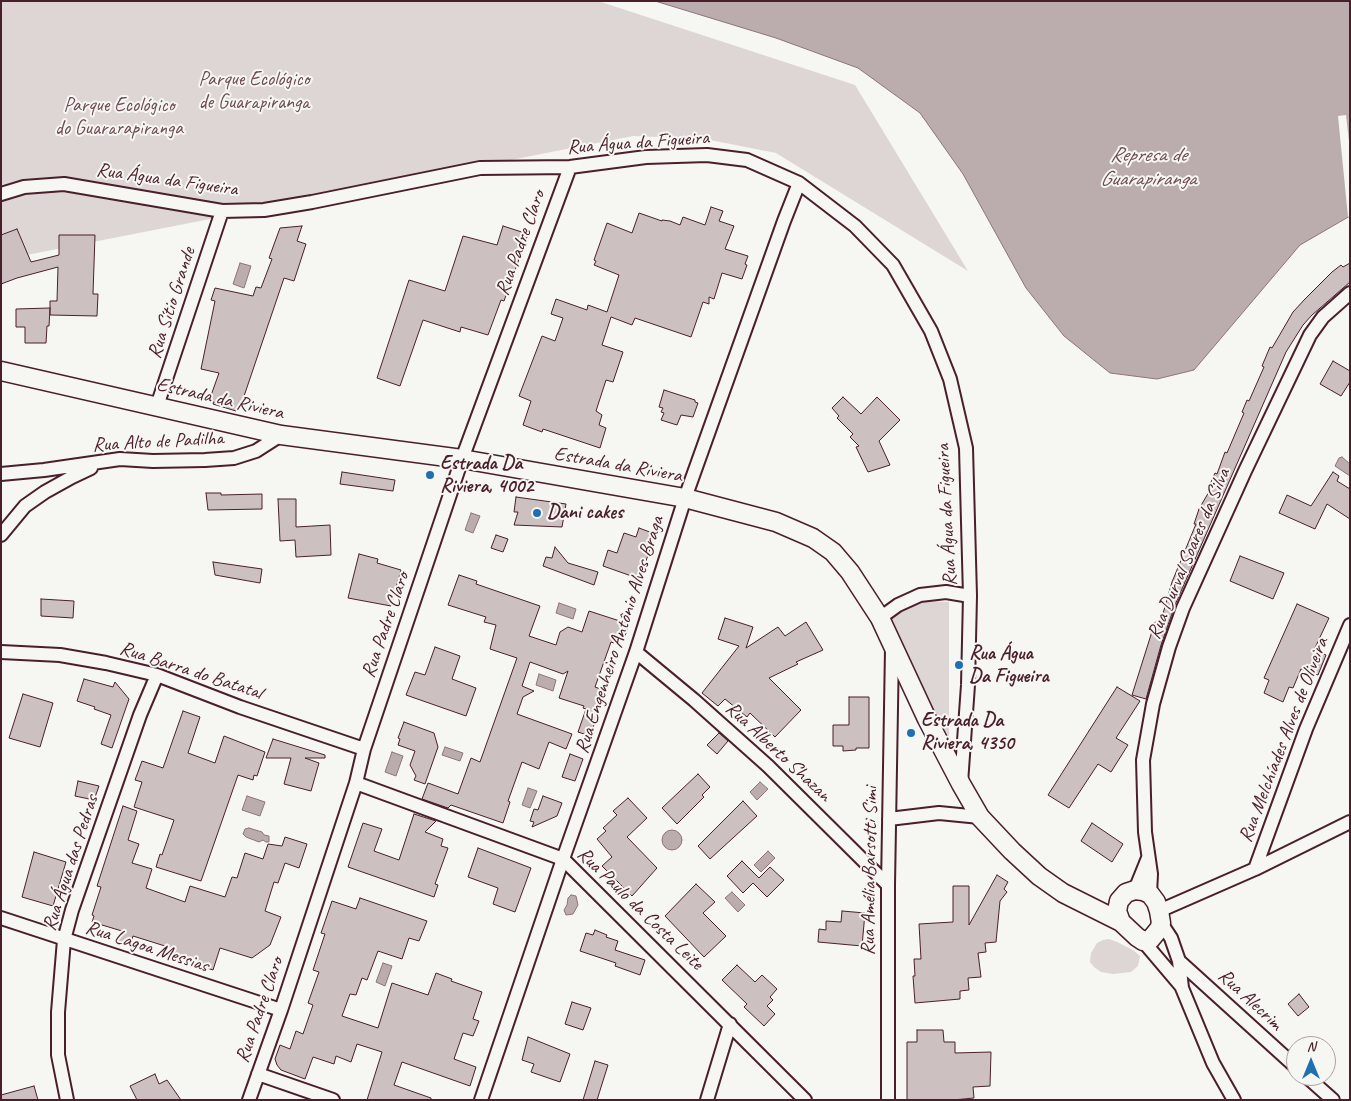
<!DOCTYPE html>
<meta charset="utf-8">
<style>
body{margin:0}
#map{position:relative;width:1351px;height:1101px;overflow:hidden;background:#f6f6f2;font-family:Caveat,sans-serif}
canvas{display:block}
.frame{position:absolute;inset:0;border:2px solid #4a1f2b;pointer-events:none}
.north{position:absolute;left:1286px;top:1036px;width:50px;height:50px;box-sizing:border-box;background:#f6f6f2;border:1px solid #b1a0a2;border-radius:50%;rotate:0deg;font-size:14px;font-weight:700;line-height:20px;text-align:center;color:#4a1f2b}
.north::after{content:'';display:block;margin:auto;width:18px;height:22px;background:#1f6fb2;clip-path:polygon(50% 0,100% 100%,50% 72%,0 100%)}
</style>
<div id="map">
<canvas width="1351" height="1101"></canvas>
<div class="frame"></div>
<div class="north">N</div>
</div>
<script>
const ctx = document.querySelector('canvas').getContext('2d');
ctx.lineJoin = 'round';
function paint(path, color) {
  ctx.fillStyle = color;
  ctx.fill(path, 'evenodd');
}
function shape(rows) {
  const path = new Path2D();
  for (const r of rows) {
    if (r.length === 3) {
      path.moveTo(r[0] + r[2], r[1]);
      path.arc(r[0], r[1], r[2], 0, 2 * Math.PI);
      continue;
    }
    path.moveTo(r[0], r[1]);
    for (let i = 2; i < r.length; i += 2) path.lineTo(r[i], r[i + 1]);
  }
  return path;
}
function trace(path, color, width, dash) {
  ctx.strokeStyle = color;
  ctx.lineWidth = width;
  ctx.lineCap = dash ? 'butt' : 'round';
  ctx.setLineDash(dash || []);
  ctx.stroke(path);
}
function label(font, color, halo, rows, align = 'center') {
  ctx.font = font + ' Caveat,sans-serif';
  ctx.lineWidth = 4;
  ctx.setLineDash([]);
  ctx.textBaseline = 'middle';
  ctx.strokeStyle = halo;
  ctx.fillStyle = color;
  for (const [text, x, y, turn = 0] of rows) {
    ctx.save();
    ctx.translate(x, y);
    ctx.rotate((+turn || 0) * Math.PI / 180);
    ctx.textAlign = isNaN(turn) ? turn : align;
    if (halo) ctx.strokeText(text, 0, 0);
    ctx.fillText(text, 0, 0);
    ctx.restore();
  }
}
paint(shape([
 [1,1,598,1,855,85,968,271,776,153,705,139,633,136,1,260],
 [925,601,949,602,949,751,885,618,902,607],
 [1109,939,1117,942,1133,950,1140,956,1138,966,1131,972,1113,974,1101,972,1094,967,1090,962,1091,953,1097,943,1103,940]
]), '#ddd6d5');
const water = shape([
 [655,1,1350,1,1350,216,1300,245,1194,370,1157,379,1110,373,1064,336,1026,288,963,174,920,113,858,68,776,38,655,1],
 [240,263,251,266,244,288,233,284,240,263],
 [1342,457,1350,464,1350,476,1335,466,1339,458,1342,457],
 [471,513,480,516,473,533,465,530,471,513],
 [559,603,576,609,573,619,556,613,559,603],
 [539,674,556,680,553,691,536,685,539,674],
 [445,747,463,753,460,761,442,755,445,747],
 [392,752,403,756,396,776,385,772,392,752],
 [760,782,768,789,757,800,750,792,760,782],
 [528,788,537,791,530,808,522,805,528,788],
 [247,796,265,802,260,816,242,810,247,796],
 [249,828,262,832,264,835,269,836,269,842,266,842,263,840,259,842,246,837,243,834,245,829,249,828],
 [672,840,10],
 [768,851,775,858,761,872,754,865,768,851],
 [732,892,745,905,738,912,725,898,732,892],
 [571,895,576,896,578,905,573,914,566,915,564,910,567,905,568,898,571,895],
 [383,963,392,966,385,986,376,982,383,963]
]);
paint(water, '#bbadae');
trace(water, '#8e747a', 1);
paint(shape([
 [1346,115,1350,150,1350,216,1348,217,1338,116]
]), '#f6f6f2');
const building = shape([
 [711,207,723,211,719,221,734,226,725,249,748,256,745,264,747,265,742,279,722,273,714,299,709,297,709,304,703,302,691,337,635,318,632,325,611,317,602,345,623,352,613,382,606,380,596,411,602,415,599,425,606,428,600,448,543,429,542,432,523,425,531,401,519,396,542,336,555,341,563,318,551,314,556,299,587,310,588,305,607,312,619,275,594,265,596,261,594,260,607,223,632,233,639,213,662,221,662,220,670,221,680,225,683,217,705,225,711,207],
 [302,226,297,241,306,244,294,281,284,278,240,408,237,407,236,411,213,404,214,402,209,401,219,373,201,369,215,301,211,300,215,288,253,296,256,287,261,288,272,259,269,258,280,228,302,226],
 [503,226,528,234,504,301,501,300,488,335,461,327,460,332,423,320,400,386,377,378,409,280,445,291,463,236,497,245,503,226],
 [17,229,31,262,59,255,59,235,95,235,93,294,98,294,97,316,50,315,50,301,57,301,58,267,17,278,1,284,1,235,17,229],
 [1350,263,1350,282,1312,315,1303,325,1286,352,1175,605,1161,645,1146,699,1132,695,1155,622,1160,624,1172,582,1196,524,1194,524,1199,509,1210,490,1208,489,1215,473,1217,474,1225,452,1227,453,1244,413,1242,412,1247,400,1249,401,1264,367,1262,366,1270,347,1272,348,1293,312,1305,299,1332,272,1341,265,1343,267,1350,263],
 [50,308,49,326,47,326,46,343,25,343,25,327,16,327,16,309,50,308],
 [1333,361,1350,371,1350,382,1341,396,1320,384,1333,361],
 [664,390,695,400,695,402,698,403,693,417,681,415,677,425,661,420,664,413,661,412,663,408,659,407,664,390],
 [843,397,861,414,877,397,900,420,879,441,890,465,868,472,856,447,859,446,850,437,853,434,837,418,839,416,832,408,843,397],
 [342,472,395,480,393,491,340,484,342,472],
 [1333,472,1339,476,1337,481,1350,489,1350,519,1327,504,1315,529,1279,513,1287,495,1311,506,1333,472],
 [206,493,221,493,221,495,262,494,262,509,208,510,206,493],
 [516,497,566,504,562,527,514,525,518,512,514,512,516,497],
 [278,499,296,499,296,527,330,525,331,555,296,557,295,540,280,541,278,499],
 [639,528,655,534,640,579,603,566,608,550,617,553,624,533,636,537,639,528],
 [496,535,508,539,503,552,491,548,496,535],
 [555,547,568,563,598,572,594,585,543,566,546,557,552,558,555,547],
 [359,554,378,559,377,563,401,570,391,606,348,598,359,554],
 [1240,556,1284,573,1273,599,1230,581,1240,556],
 [213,562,262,569,260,583,215,575,213,562],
 [459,575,477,581,476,584,540,606,529,636,556,645,560,632,568,627,582,632,589,611,629,624,624,639,616,636,614,643,611,642,595,687,606,691,590,736,578,732,586,709,583,708,584,706,559,698,568,671,563,674,530,662,522,686,534,691,523,697,517,714,572,734,566,749,549,742,539,769,522,762,508,801,510,802,503,823,451,805,448,808,422,799,428,783,458,794,471,758,480,762,517,658,490,649,496,625,484,622,486,617,448,605,459,575],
 [41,599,74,601,73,618,41,616,41,599],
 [1297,604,1329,618,1314,650,1326,655,1318,675,1301,669,1293,688,1289,687,1283,702,1264,693,1269,680,1264,678,1297,604],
 [725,618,753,627,746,648,778,627,785,636,806,622,823,650,796,662,798,664,769,678,801,710,775,737,750,713,747,717,725,699,718,706,702,693,739,646,718,639,725,618],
 [435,647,460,656,452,679,476,688,466,716,406,695,415,672,425,675,435,647],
 [84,679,113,687,115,682,129,699,112,748,101,744,111,715,94,709,95,707,77,701,84,679],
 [1117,687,1140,701,1116,738,1128,745,1111,772,1098,764,1069,808,1048,795,1117,687],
 [23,694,53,703,40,747,9,738,23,694],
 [849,697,869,697,869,748,856,748,856,750,843,751,843,746,833,746,833,725,849,725,849,697],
 [183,711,200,717,188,753,215,763,224,736,265,752,257,776,254,775,253,780,238,775,201,881,156,867,160,854,162,855,174,820,134,807,142,782,135,780,142,761,163,768,183,711],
 [404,722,434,733,438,747,425,784,414,780,416,776,410,765,415,751,398,745,400,739,398,738,404,722],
 [719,733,728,741,717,754,707,745,719,733],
 [273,739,325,755,325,758,305,758,319,763,311,791,284,784,291,758,266,758,273,739],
 [570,754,583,759,575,781,562,777,570,754],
 [698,774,710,787,702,795,704,797,677,824,662,808,698,774],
 [78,781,99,786,94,800,75,796,78,781],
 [543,796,562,803,557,816,532,827,534,822,530,821,534,809,538,810,543,796],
 [628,798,647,818,627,837,657,868,632,896,602,866,612,857,597,839,606,831,603,828,617,815,613,811,628,798],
 [743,801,757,816,710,859,698,846,743,801],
 [123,806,137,811,128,840,139,844,132,863,152,869,146,888,185,902,190,886,225,897,232,877,237,878,245,853,263,859,268,844,282,846,285,837,307,844,299,868,285,863,278,883,274,882,265,911,281,917,270,945,252,958,220,948,213,970,177,958,176,961,162,956,165,946,133,936,130,946,118,941,122,931,92,922,94,916,92,915,101,887,97,886,123,806],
 [414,814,436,821,425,832,443,839,441,846,448,848,435,884,438,885,434,897,348,867,363,823,382,829,374,851,399,860,414,814],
 [1092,823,1123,844,1112,862,1081,841,1092,823],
 [478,848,531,868,515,912,493,904,498,888,468,877,478,848],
 [34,852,66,862,53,906,22,897,34,852],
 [742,861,759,878,770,867,784,880,767,897,753,883,743,893,727,876,742,861],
 [997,875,1008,882,1004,889,1007,892,1000,901,996,942,985,943,986,952,978,953,981,977,968,978,969,990,960,991,960,999,915,1003,913,976,915,976,914,959,921,959,919,924,953,922,953,886,969,886,969,925,997,875],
 [696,884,715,902,703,913,726,936,704,957,665,916,696,884],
 [360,898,427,921,419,941,409,938,402,959,378,951,367,980,362,978,356,995,350,994,342,1016,378,1028,392,983,428,995,436,973,452,979,451,981,482,992,473,1019,479,1021,473,1036,463,1033,454,1059,476,1067,470,1086,402,1062,394,1085,431,1098,431,1100,367,1100,382,1052,357,1044,351,1062,336,1056,334,1064,313,1057,305,1079,281,1070,277,1065,275,1059,280,1045,290,1049,296,1031,303,1034,313,1005,308,1003,319,972,313,970,325,934,321,933,332,901,356,909,360,898],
 [842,911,865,913,862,946,818,942,819,929,826,930,826,921,841,922,842,911],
 [595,930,607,935,606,937,618,941,615,950,645,960,640,975,615,966,616,963,580,951,586,933,593,935,595,930],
 [737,965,755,982,762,975,777,989,770,997,773,1000,767,1006,775,1014,764,1026,744,1007,747,1004,722,980,737,965],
 [1299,994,1309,1007,1298,1016,1288,1004,1299,994],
 [572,1002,591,1008,583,1030,565,1024,572,1002],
 [917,1030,943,1030,944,1042,955,1042,955,1053,991,1052,990,1086,973,1087,974,1098,953,1100,907,1100,907,1042,917,1042,917,1030],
 [528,1037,570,1054,560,1082,531,1072,534,1064,522,1060,528,1037],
 [595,1061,608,1065,597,1100,583,1100,595,1061],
 [155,1074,159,1084,167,1080,181,1100,137,1100,130,1086,155,1074],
 [34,1086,38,1100,1,1100,1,1095,34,1086]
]);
paint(building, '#ccc1c0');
trace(building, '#4a1f2b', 1);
const street = shape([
 [1,194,24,187,64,184,222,211,264,210,312,202,480,168,570,167,646,157,707,155,747,160,799,183,855,226,893,265,931,331,950,379,966,448,970,596,968,685,961,783],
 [157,406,222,211],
 [1,474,44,470,120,459,153,461,205,460,234,458,256,451,281,435],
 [1,535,25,506,45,492,72,477,91,468],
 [880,618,898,605,920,595,946,592,970,596],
 [1,652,60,655,106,663,157,675,240,707,364,749],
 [636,652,694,700,768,766,888,885],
 [356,783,563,859,805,1100],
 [889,819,939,813,980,817],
 [1255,869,1306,729,1350,625],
 [1135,890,1148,858],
 [1150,894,1151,874,1145,832,1143,760,1153,704,1169,647,1183,608,1245,471,1310,335,1323,317,1350,293],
 [1159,911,1255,869,1350,822],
 [1,918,281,1010],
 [1161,923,1171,938,1179,961,1182,988,1213,1063,1234,1100],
 [1143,941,1182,987],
 [1179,961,1296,1067],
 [258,1074,333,1100],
 [1306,1076,1333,1100],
 [67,1100,58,1055,58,1012,64,940,72,910,140,715,157,675],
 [249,1100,281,1010,356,783,364,749,462,459,570,167],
 [481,1100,563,859,636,652,685,498,784,221,799,183],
 [707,1100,730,1024],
 [888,1100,888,885,892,649]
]);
const secondary = shape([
 [1,371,281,435,462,459,685,498,776,522,813,538,833,552,850,572,880,618,927,719,961,784,980,817,1012,851,1039,876,1063,893,1121,922],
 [1135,890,1143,891,1150,894,1156,902,1159,911,1161,923,1159,929,1150,940,1143,941,1137,937,1121,922,1117,911,1119,901,1126,893,1135,890]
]);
trace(street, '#4a1f2b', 16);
trace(secondary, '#4a1f2b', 21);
trace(street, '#f6f6f2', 12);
trace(secondary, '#f6f6f2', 18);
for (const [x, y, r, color] of [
 [430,475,5,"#1f6fb2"],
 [537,513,5,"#1f6fb2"],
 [959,665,5,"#1f6fb2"],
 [911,733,5,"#1f6fb2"]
]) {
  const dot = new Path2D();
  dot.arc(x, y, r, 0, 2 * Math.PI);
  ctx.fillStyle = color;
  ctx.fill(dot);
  trace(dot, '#f6f6f2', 2);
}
label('20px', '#6f4d56', '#f6f6f2', [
 ["Parque Ecológico",254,80],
 ["de Guarapiranga",254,103],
 ["Parque Ecológico",119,106],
 ["do Guararapiranga",119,129]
]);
label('20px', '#4a1f2b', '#f6f6f2', [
 ["Rua Água da Figueira",638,143,-4],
 ["Rua Água da Figueira",167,180,8],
 ["Rua Padre Claro",521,243,-70],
 ["Rua Sítio Grande",172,303,-72],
 ["Estrada da Riviera",220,399,13],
 ["Rua Alto de Padilha",158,442,-3],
 ["Estrada da Riviera",618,465,10],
 ["Rua Água da Figueira",947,515,-93],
 ["Rua Durval Soares da Silva",1189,554,-67],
 ["Rua Padre Claro",386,625,-71],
 ["Rua Engenheiro Antônio Alves Braga",620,635,-72],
 ["Rua Barra do Batatal",191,671,18],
 ["Rua Melchíades Alves de Oliveira",1284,740,-69],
 ["Rua Alberto Shazan",778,752,43],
 ["Rua Água das Pedras",71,863,-72],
 ["Rua Amélia Barsotti Simi",870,871,-89],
 ["Rua Paulo da Costa Leite",640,909,44],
 ["Rua Lagoa Messias",147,947,18],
 ["Rua Alecrim",1250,1000,43],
 ["Rua Padre Claro",260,1010,-71]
]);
label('bold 20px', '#4a1f2b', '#f6f6f2', [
 ["Estrada Da",440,464],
 ["Riviera, 4002",440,487],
 ["Dani cakes",547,513],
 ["Rua Água",969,654],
 ["Da Figueira",969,677],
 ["Estrada Da",921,721],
 ["Riviera, 4350",921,744]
], 'left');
label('italic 21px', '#6c4a52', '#f6f6f2', [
 ["Represa de",1148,155],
 ["Guarapiranga",1148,179]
]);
</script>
